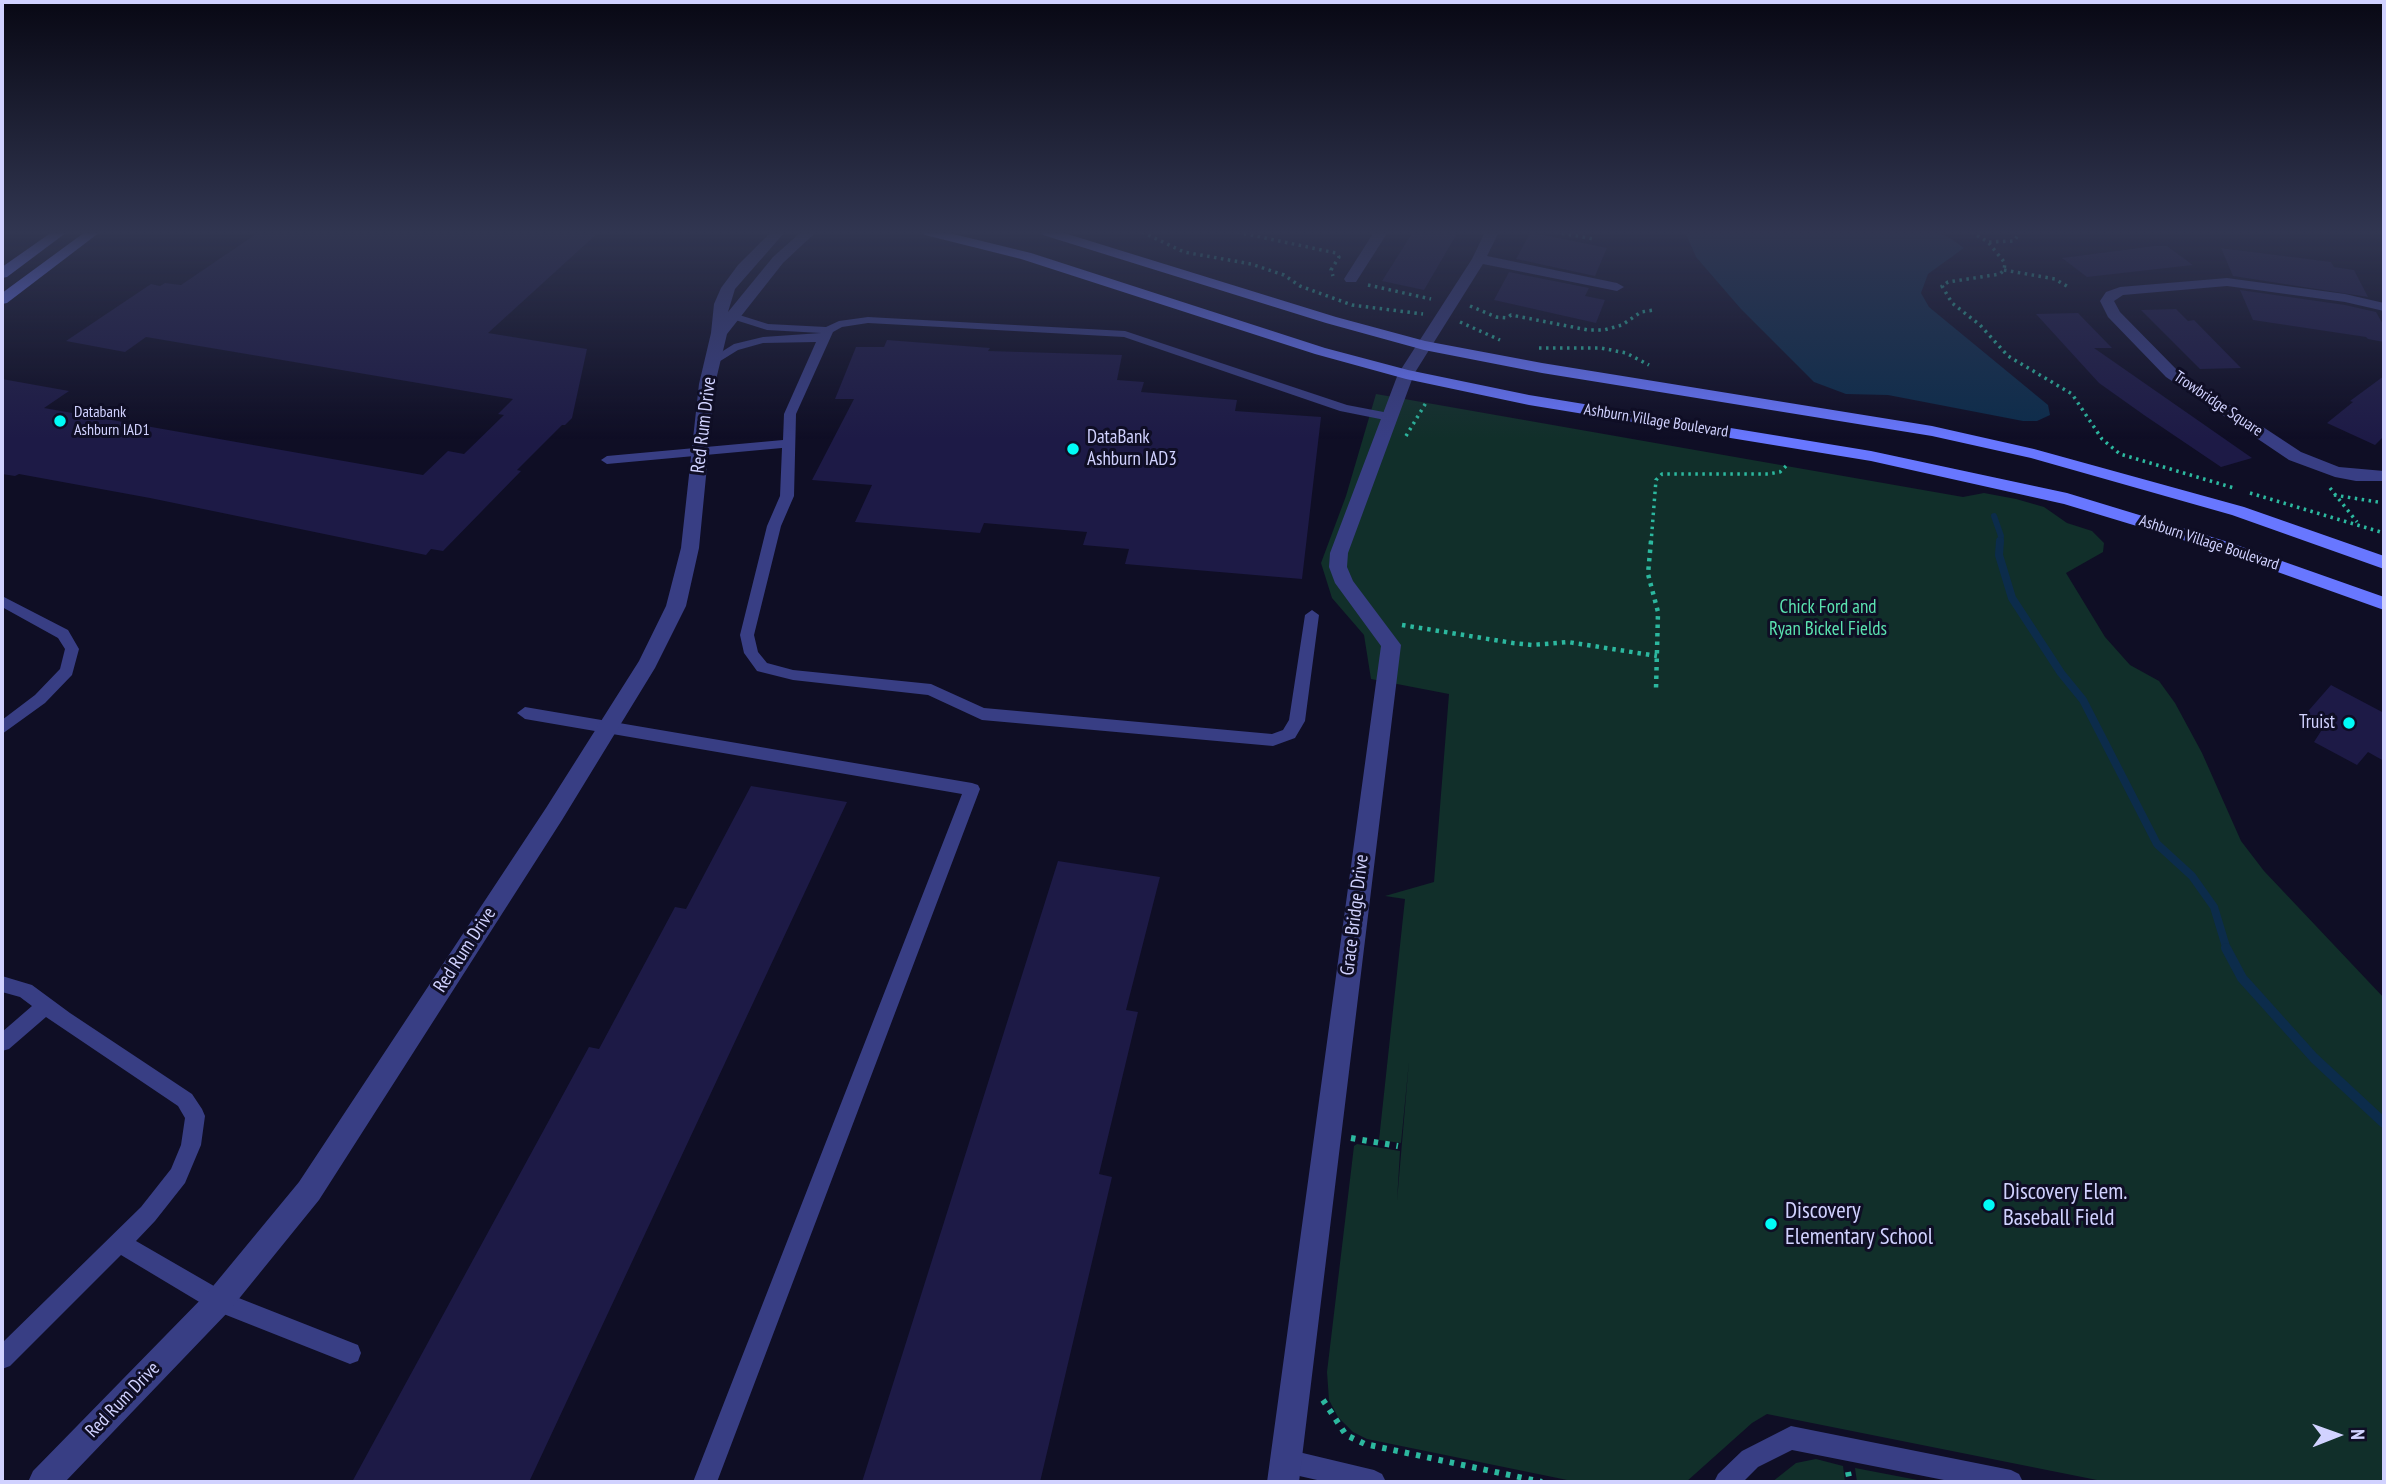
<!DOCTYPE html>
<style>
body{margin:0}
#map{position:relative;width:2386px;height:1484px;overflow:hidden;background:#0f0e25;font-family:"PT Sans Narrow",sans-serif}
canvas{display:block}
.frame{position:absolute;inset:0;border:4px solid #d1d2ff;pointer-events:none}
.north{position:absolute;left:2302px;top:1400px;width:70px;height:70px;-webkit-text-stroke:5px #0f0e25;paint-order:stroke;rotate:89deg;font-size:19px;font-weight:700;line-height:28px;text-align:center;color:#d1d2ff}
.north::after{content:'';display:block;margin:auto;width:24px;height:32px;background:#d1d2ff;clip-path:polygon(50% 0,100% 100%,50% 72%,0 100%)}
</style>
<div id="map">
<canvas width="2386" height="1484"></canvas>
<div class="frame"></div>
<div class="north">N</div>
</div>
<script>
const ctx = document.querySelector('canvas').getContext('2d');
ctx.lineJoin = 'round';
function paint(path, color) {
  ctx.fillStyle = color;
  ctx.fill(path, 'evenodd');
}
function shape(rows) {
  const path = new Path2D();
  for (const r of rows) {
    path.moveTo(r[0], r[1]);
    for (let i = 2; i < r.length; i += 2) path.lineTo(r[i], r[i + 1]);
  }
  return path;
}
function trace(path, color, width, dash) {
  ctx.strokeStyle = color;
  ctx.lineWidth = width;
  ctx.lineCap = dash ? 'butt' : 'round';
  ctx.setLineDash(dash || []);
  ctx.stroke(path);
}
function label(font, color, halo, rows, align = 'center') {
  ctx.font = font + ' "PT Sans Narrow",sans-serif';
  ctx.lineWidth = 6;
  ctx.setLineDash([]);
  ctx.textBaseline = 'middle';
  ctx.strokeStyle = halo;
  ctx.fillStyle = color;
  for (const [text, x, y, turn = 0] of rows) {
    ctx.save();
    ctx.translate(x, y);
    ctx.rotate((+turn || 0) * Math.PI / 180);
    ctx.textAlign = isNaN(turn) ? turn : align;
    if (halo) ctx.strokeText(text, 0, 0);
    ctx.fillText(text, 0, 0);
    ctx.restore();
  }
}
paint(shape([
 [1376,394,1963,497,1984,493,2016,499,2044,507,2067,523,2092,531,2104,543,2103,552,2066,573,2105,637,2130,665,2159,681,2175,703,2202,753,2241,841,2264,871,2384,998,2384,1482,2107,1482,1767,1414,1752,1423,1686,1482,1675,1480,1577,1482,1367,1439,1353,1432,1338,1417,1329,1400,1327,1372,1354,1146,1357,1144,1400,1151,1397,1201,1409,1061,1401,1143,1379,1140,1405,899,1385,896,1434,882,1449,694,1371,679,1364,635,1332,598,1321,563,1346,496],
 [1816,1459,1843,1466,1845,1482,1772,1482,1796,1463],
 [1855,1468,1928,1482,1857,1482]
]), '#112f2a');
paint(shape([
 [1685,232,1936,232,1950,238,1964,248,1928,274,1921,293,1929,307,2048,405,2050,415,2037,421,2023,421,1888,395,1846,394,1814,382,1741,309,1696,257]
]), '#0c2c4b');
trace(shape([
 [1994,516,2001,536,2000,543]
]), '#0c2c4b', 6);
trace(shape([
 [2000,541,1999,555,2012,598,2061,673,2083,700,2157,844,2192,876,2214,907,2227,950]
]), '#0c2c4b', 8);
trace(shape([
 [2226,948,2242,978,2314,1058,2384,1123]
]), '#0c2c4b', 10);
paint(shape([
 [259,232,599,232,488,333,587,349,572,418,565,425,562,425,517,470,521,471,443,551,431,549,426,555,150,498,19,474,15,476,2,474,2,379,69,391,44,408,423,475,448,451,464,454,504,415,498,414,513,399,146,337,125,352,66,341,151,284,160,286,165,283,181,285],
 [1413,232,1458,232,1424,290,1382,281],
 [1530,233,1549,236,1607,248,1595,276,1516,259],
 [2154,246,2167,246,2193,265,2087,277,2062,258],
 [2221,248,2331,262,2334,267,2354,270,2368,297,2233,276],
 [1509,272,1589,288,1585,296,1605,300,1596,323,1494,300],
 [2240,290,2345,305,2376,312,2384,326,2384,342,2368,339,2366,337,2253,320],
 [2176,309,2188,321,2194,320,2241,368,2200,369,2141,310],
 [2078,313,2112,348,2094,348,2252,458,2221,467,2144,415,2099,383,2036,314],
 [887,340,990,348,988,351,1122,355,1117,380,1144,382,1141,392,1237,400,1235,411,1321,417,1302,579,1125,564,1129,549,1083,545,1087,532,984,523,980,533,855,522,872,485,812,480,854,399,835,399,856,347,884,347],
 [2384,376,2384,436,2375,445,2327,423,2353,402,2350,401],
 [2331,685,2384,713,2384,761,2368,752,2357,765,2314,742,2323,728,2303,717],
 [751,786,847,802,529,1482,352,1482,589,1047,599,1049,675,907,686,909],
 [1058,861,1160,877,1126,1010,1138,1012,1099,1174,1112,1177,1040,1482,862,1482]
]), '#1d1a46');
trace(shape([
 [1142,232,1184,252,1251,264,1284,275,1300,286,1352,305,1423,314],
 [1237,232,1336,253,1339,257,1331,270,1333,276],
 [1555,232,1594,239],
 [1971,232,1988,242,2005,263,2004,270,2000,274,1948,282,1942,286,1952,303,1980,325,2008,356,2072,394,2102,439,2120,454,2234,488],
 [1989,242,2014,241,2020,232],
 [2004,270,2055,279,2070,288],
 [1368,285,1431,299],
 [1470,306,1496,317,1507,318,1511,315,1588,330,1604,330,1622,325,1641,312,1654,310],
 [1460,322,1500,340],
 [1539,348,1601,348,1626,353,1649,365],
 [1406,436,1427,401],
 [2330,488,2357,522],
 [2250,493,2384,533],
 [2334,495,2384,503],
 [1651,543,1656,480,1662,474,1768,474,1780,472,1786,466]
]), '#2cb89f', 3.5, [2.5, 4.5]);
trace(shape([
 [1651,541,1648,574,1658,612,1656,689],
 [1402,625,1513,643,1532,645,1568,642,1657,656]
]), '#2cb89f', 4.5, [3.5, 5]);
trace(shape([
 [1351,1138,1398,1146],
 [1323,1400,1346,1435,1365,1444,1542,1482],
 [1848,1472,1850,1482]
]), '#2cb89f', 6, [4.5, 7]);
paint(shape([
 [733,313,768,324,826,327,839,321,868,317,1125,331,1347,405,1394,414,1394,420,1390,421,1340,411,1124,337,868,323,842,327,833,332,796,414,794,496,781,526,754,635,758,652,767,663,793,670,931,684,984,708,1272,734,1283,730,1289,720,1305,615,1312,610,1319,615,1305,721,1295,738,1273,746,982,720,928,695,793,680,757,671,744,653,740,635,767,526,780,496,782,448,607,464,601,460,607,456,783,440,784,414,816,342,763,343,738,350,717,363,713,365,707,361,734,344,763,337,821,333,767,330,729,318,727,316,733,313],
 [2,596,68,630,79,649,72,675,45,703,2,734,2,720,35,695,60,669,65,649,58,638,2,607,2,596],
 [525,707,972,783,978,785,980,789,717,1482,693,1482,962,794,525,719,517,713,525,707],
 [2,976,32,985,70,1013,192,1094,202,1109,205,1116,201,1145,185,1183,155,1221,136,1241,226,1293,358,1345,361,1353,358,1361,350,1364,211,1309,121,1255,10,1366,2,1369,2,1343,141,1207,171,1169,181,1145,185,1118,178,1106,46,1017,9,1049,2,1051,2,1032,32,1006,20,997,2,992,2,976],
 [1791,1426,2011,1470,2019,1474,2023,1482,1954,1482,1792,1450,1758,1467,1743,1482,1714,1482,1718,1474,1742,1451,1791,1426],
 [1286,1449,1374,1470,1382,1474,1386,1482,1326,1482,1286,1473,1278,1469,1274,1461,1278,1453,1286,1449]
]), '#383e84');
paint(shape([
 [771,232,785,232,735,289,728,312,773,257,801,232,816,232,783,263,727,334,715,384,699,548,686,606,655,668,562,820,319,1200,229,1311,65,1482,28,1482,33,1471,209,1291,299,1182,546,808,639,661,666,606,681,548,699,384,711,333,714,304,721,288,738,265,771,232],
 [1374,232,1388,232,1356,282,1346,282,1344,279,1374,232],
 [1485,232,1499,232,1487,256,1617,283,1624,287,1617,291,1483,264,1414,374,1348,553,1347,567,1353,581,1401,645,1299,1482,1267,1482,1381,646,1335,583,1329,567,1330,553,1398,374,1472,259,1485,232],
 [2227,278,2345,294,2384,303,2384,311,2345,302,2227,286,2123,295,2114,301,2120,312,2178,371,2301,452,2339,467,2384,471,2384,481,2356,481,2335,477,2289,460,2166,377,2108,317,2100,301,2106,292,2120,287,2227,278]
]), '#383e84');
paint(shape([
 [52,232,67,232,7,277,2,278,2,267,52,232],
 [85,232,100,232,7,303,2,304,2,293,85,232],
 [923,232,945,232,1031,253,1325,348,1408,370,1529,395,1871,451,2067,493,2228,542,2384,597,2384,610,2216,550,2064,504,1871,461,1529,405,1406,379,1315,354,1021,259,925,235,923,232],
 [1041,232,1061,232,1336,317,1425,341,1542,363,1932,426,2034,449,2244,507,2384,556,2384,569,2232,515,2031,458,1932,436,1542,373,1424,350,1326,323,1043,235,1041,232]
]), '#6877ff');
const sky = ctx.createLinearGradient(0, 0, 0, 439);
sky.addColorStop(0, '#080814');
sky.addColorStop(0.53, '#313651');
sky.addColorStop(1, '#31365100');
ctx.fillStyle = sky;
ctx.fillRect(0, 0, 2386, 439);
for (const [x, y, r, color] of [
 [60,421,7,"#00fcf7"],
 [1073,449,7,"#00fcf7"],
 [2349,723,7,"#00fcf7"],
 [1989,1205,7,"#00fcf7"],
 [1771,1224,7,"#00fcf7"]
]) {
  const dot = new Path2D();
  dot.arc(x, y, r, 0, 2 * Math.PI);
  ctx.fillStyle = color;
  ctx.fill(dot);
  trace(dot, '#0f0e25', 2.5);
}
label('16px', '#d1d2ff', '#0f0e25', [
 ["Trowbridge Square",2218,404,34],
 ["Ashburn Village Boulevard",1656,421,9],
 ["Ashburn Village Boulevard",2209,543,18]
]);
label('16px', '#d1d2ff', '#0f0e25', [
 ["Databank",74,412],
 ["Ashburn IAD1",74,430]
], 'left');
label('19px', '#d1d2ff', '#0f0e25', [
 ["Red Rum Drive",704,425,-83],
 ["Grace Bridge Drive",1355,915,-83],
 ["Red Rum Drive",465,950,-57],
 ["Red Rum Drive",123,1400,-46]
]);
label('19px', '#d1d2ff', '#0f0e25', [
 ["DataBank",1087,438],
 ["Ashburn IAD3",1087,460],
 ["Truist",2335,723,"right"]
], 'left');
label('19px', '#5be2b0', '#0f0e25', [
 ["Chick Ford and",1828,608],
 ["Ryan Bickel Fields",1828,630]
]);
label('23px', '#d1d2ff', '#0f0e25', [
 ["Discovery Elem.",2003,1192],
 ["Baseball Field",2003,1218],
 ["Discovery",1785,1211],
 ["Elementary School",1785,1237]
], 'left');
</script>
